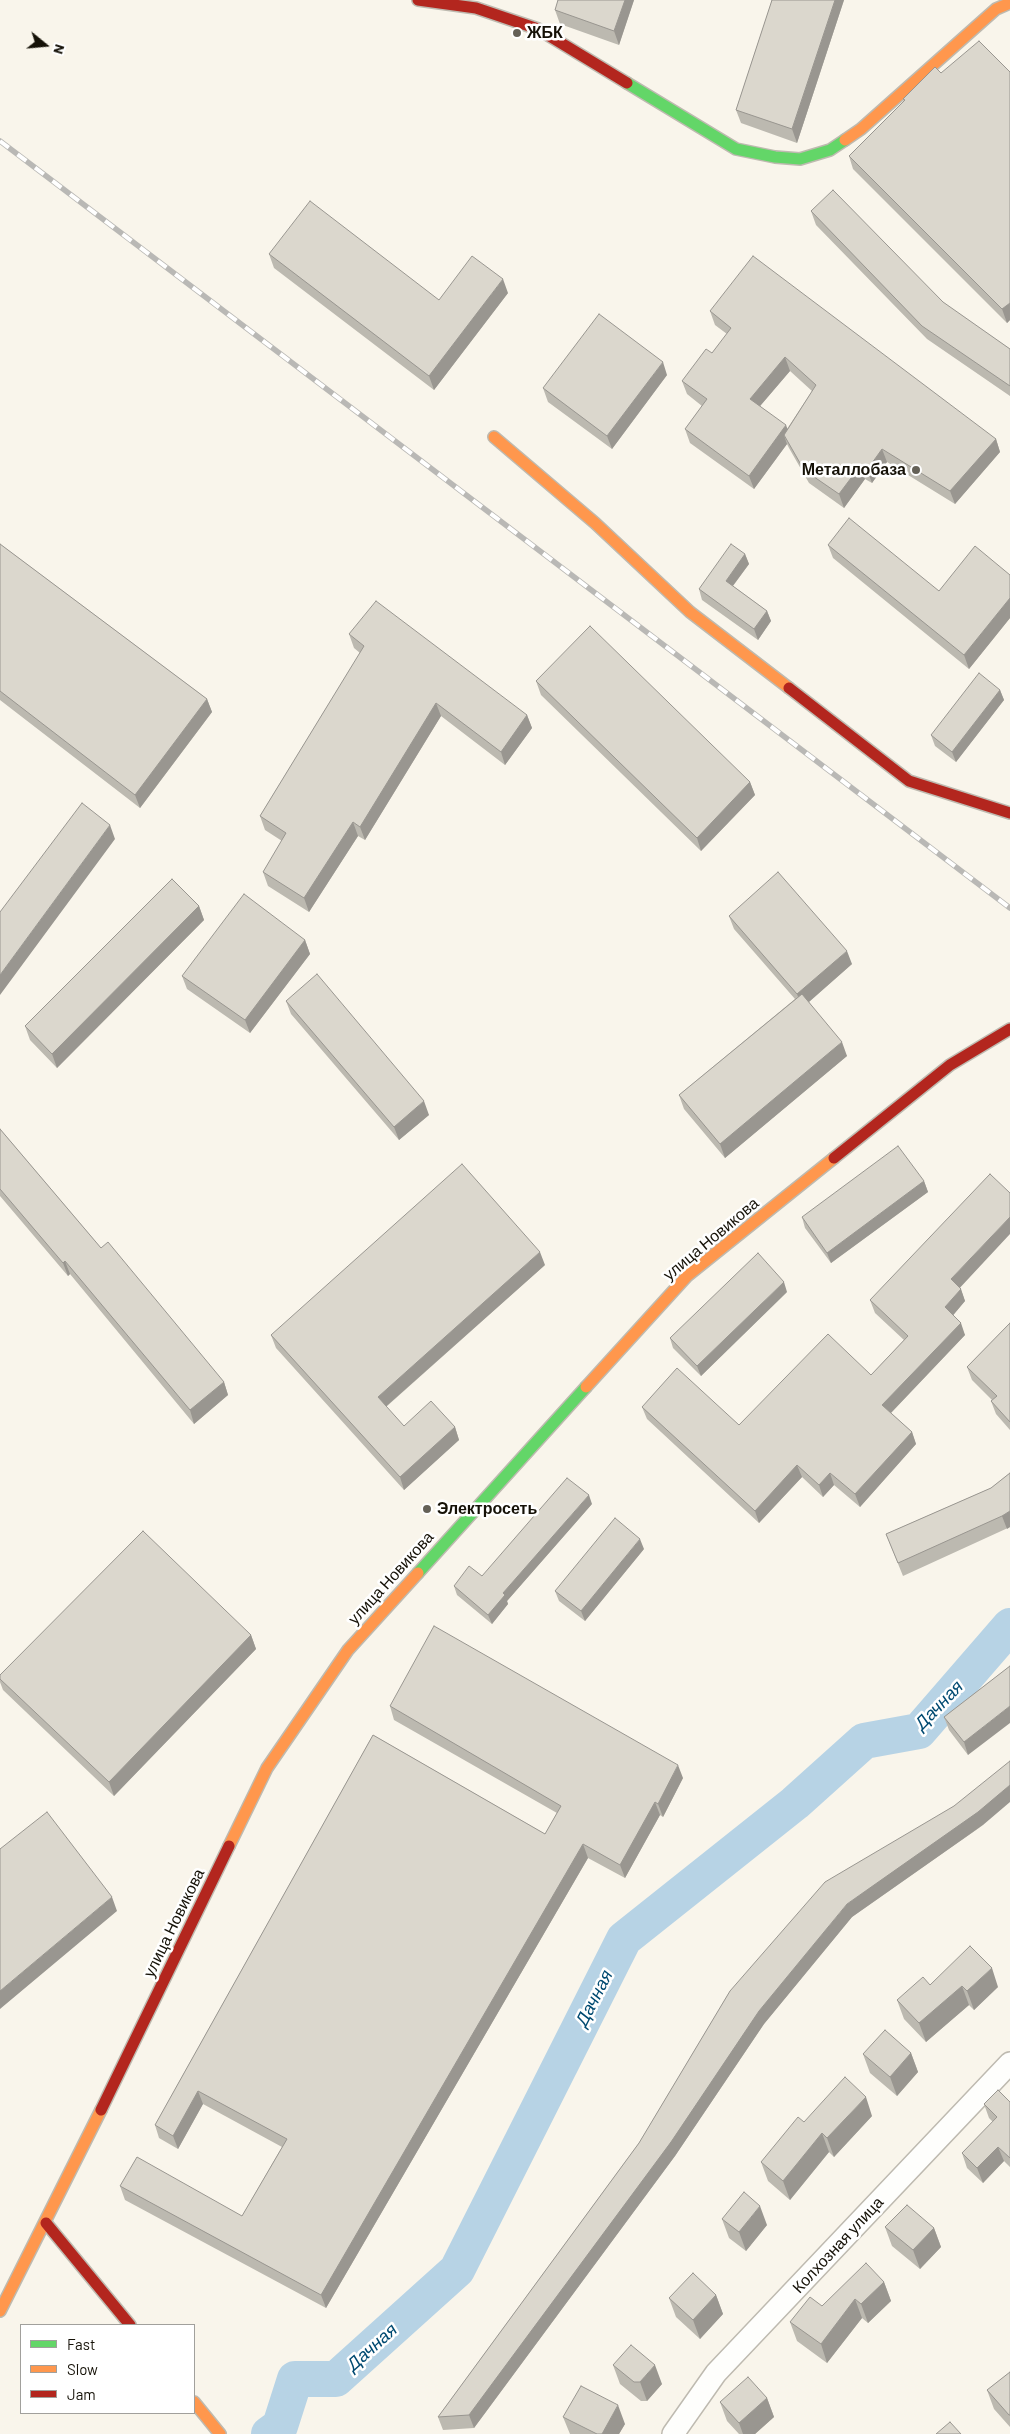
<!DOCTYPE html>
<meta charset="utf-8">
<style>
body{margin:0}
#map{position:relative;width:1010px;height:2434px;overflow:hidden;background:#f9f5eb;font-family:Barlow,sans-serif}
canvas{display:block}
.legend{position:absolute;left:20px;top:2324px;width:175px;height:90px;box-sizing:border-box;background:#fff;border:1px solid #a1a09c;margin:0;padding:6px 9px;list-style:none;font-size:15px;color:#151107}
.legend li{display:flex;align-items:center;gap:10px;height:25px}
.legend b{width:25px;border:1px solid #a1a09c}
.north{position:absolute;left:20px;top:20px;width:50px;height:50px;-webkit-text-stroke:4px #fff;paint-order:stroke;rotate:107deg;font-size:14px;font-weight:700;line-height:20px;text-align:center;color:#151107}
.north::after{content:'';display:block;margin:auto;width:18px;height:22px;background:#151107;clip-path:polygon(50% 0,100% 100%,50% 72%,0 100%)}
</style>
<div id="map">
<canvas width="1010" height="2434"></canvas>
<ul class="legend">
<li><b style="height:6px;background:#63d668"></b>Fast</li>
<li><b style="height:6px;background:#ff974d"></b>Slow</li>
<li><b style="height:6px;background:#b3261e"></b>Jam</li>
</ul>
<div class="north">N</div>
</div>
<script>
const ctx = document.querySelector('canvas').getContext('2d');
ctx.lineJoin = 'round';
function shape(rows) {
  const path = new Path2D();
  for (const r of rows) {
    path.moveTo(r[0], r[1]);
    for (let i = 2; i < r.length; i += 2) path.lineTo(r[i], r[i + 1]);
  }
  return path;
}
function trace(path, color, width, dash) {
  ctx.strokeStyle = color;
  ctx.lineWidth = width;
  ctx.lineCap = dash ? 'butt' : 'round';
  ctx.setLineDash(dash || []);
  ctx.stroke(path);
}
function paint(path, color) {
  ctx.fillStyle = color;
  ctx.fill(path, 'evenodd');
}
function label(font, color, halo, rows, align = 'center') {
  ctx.font = font + ' Barlow,sans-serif';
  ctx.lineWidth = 5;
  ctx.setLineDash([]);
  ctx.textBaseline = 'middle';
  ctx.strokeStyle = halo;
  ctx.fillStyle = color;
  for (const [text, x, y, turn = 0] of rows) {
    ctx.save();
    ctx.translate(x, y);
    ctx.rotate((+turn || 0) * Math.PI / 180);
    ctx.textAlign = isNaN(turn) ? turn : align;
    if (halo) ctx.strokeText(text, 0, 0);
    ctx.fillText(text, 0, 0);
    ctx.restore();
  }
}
trace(shape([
 [269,2434,280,2426,295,2379,336,2379,457,2270,624,1939,795,1803,864,1741,919,1731,1010,1626]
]), '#b7d3e5', 36);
const street = shape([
 [673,2434,716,2373,1010,2063]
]);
const fast = shape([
 [627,83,736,149,775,157,800,159,830,150,845,140],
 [418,1573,586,1387]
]);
const slow = shape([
 [845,140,861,129,996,9,1010,3],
 [494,437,595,523,690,612,789,688],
 [586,1387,687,1276,834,1158],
 [229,1846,267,1768,348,1650,418,1573],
 [0,2311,101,2110],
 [194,2402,220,2434]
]);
const jam = shape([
 [418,0,476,8,538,29,627,83],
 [789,688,909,781,1010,813],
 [834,1158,950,1065,1010,1029],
 [101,2110,229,1846],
 [46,2223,130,2325]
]);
trace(street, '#bebab0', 24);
trace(fast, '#bebab0', 14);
trace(slow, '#bebab0', 14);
trace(jam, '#bebab0', 14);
trace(street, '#fefefc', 21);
trace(fast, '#63d668', 11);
trace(slow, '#ff974d', 11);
trace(jam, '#b3261e', 11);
const rail = shape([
 [0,141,1010,908]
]);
trace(rail, '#b9b8b5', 5.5);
trace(rail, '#fff', 4, [11]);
paint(shape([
 [634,0,619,45,560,24,555,10],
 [772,0,844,0,797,143,741,123,736,110],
 [1010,72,1010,320,1007,323,853,169,849,156,904,101,903,99,941,73],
 [811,211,1010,349,1010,396,927,339,816,225],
 [269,254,439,300,508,293,434,390,274,268],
 [710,311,996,439,1000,452,955,504,887,462,872,483,865,479,844,508,809,483,789,448,787,444,754,489,690,443,685,429,702,406,687,394,682,381,712,353,727,334,715,325],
 [790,371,812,391,787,429,760,406],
 [667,375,612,449,548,402,543,388],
 [0,544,207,699,212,712,140,808,0,700],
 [828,545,939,591,1010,575,1010,618,969,669,833,558],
 [745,554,749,564,733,586,767,611,771,621,758,640,702,600,699,589],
 [349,634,527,715,532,728,505,765,441,716,365,840,358,836,309,912,268,886,263,872,282,841,265,830,260,816,360,653,354,648],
 [536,681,750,782,755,795,701,851,541,695],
 [1000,690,1004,700,956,762,935,746,931,735],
 [199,906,204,920,57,1068,30,1040,25,1026],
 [729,916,852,964,809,1002,847,1056,725,1158,684,1109,679,1095,795,999,734,929],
 [305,940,310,954,250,1033,187,989,182,976],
 [286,1001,429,1115,399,1140,291,1014],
 [0,1129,101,1248,224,1382,228,1395,194,1424,70,1274,68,1276,0,1196],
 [924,1181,928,1192,831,1263,805,1228,802,1217],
 [545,1265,386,1407,404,1426,455,1427,459,1440,404,1490,276,1348,271,1335],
 [960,1287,965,1301,953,1315,965,1335,891,1413,912,1432,916,1444,860,1507,834,1485,823,1497,802,1477,759,1523,647,1419,642,1407,739,1425,871,1375,904,1340,875,1313,870,1300],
 [787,1292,701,1376,673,1348,670,1338],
 [1010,1323,1010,1430,996,1414,991,1401,992,1400,972,1380,967,1367],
 [1010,1473,1010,1527,903,1576,886,1534,991,1488],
 [592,1504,507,1601,508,1604,492,1624,457,1595,454,1586,482,1576],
 [644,1549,585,1621,559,1601,555,1591],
 [251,1635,256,1649,114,1796,3,1690,0,1682,0,1675],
 [1010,1666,968,1755,949,1730,944,1717],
 [390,1706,683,1778,663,1817,660,1815,625,1878,588,1858,326,2308,125,2200,120,2186,242,2216,282,2147,203,2104,178,2149,159,2138,155,2125,373,1735,545,1834,557,1813,394,1720],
 [983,1825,852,1917,764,2024,675,2156,474,2428,443,2430,438,2417,639,2143,730,1991],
 [930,1985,998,1987,974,2010,969,2005,926,2042,904,2019,897,2000],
 [911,2053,918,2072,897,2096,870,2073,863,2054],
 [1010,2102,1010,2167,1004,2161,983,2183,967,2168,962,2153,993,2122,989,2118,984,2104],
 [872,2116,834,2157,829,2152,790,2200,768,2181,761,2162,804,2122],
 [722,2219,767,2225,746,2251,729,2238],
 [885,2227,934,2228,941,2247,920,2269,892,2246],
 [884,2282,891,2301,868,2323,862,2318,827,2363,797,2341,790,2322,822,2306],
 [716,2295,723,2314,700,2339,676,2317,669,2298],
 [613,2365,662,2384,647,2401,641,2401,620,2384],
 [1010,2372,1010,2427,994,2409,987,2390],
 [767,2398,774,2417,755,2434,739,2434,727,2421,720,2402],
 [563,2417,625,2424,619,2434,570,2434]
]), '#bcb9b0');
paint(shape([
 [625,0,634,0,619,45,614,31],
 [835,0,844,0,797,143,792,129],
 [503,279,508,293,434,390,429,376],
 [1010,303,1010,320,1007,323,1002,309],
 [785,357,790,371,755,412,750,399],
 [663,362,667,375,612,449,607,436],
 [786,425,791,438,784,435,787,444,754,489,749,476],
 [996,439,1000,452,955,504,950,491],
 [882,449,887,462,872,483,867,470],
 [860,466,865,479,844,508,839,494],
 [745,554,749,564,729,591,726,581],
 [1010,598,1010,618,969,669,964,655],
 [767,611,771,621,758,640,754,629],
 [1000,690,1004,700,956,762,952,752],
 [207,699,212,712,140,808,135,795],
 [436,703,441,716,365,840,360,827],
 [527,715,532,728,505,765,501,752],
 [750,782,755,795,701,851,697,838],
 [353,822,358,836,309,912,304,898],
 [110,825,115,839,0,995,0,975],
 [199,906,204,920,57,1068,52,1054],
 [305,940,310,954,250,1033,245,1020],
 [847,951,852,964,802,1008,797,994],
 [842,1042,847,1056,725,1158,720,1144],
 [424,1101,429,1115,399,1140,394,1127],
 [924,1181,928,1192,831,1263,827,1253],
 [1010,1217,1010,1234,956,1292,951,1279],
 [540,1252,545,1265,382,1410,378,1397],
 [65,1261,70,1274,68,1276,63,1263],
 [784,1282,787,1292,701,1376,697,1366],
 [961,1289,965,1301,950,1319,945,1307],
 [961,1323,965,1335,887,1417,882,1405],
 [224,1382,228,1395,194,1424,190,1410],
 [455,1427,459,1440,404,1490,400,1477],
 [912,1432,916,1444,860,1507,855,1494],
 [797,1465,802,1477,759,1523,755,1511],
 [830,1473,834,1485,823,1497,819,1485],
 [589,1495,592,1504,507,1601,508,1604,492,1624,488,1615,503,1593],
 [1010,1511,1010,1527,1007,1529,1002,1516],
 [640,1539,644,1549,585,1621,581,1611],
 [251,1635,256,1649,114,1796,109,1782],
 [1010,1706,1010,1723,968,1755,964,1742],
 [678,1765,683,1778,663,1817,658,1804],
 [1010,1785,1010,1802,983,1825,852,1917,764,2024,675,2156,474,2428,469,2415,759,2011,847,1904],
 [655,1802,660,1815,625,1878,620,1865],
 [583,1844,588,1858,326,2308,321,2295],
 [112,1897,117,1911,0,2009,0,1991],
 [992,1968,998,1987,974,2010,967,1991],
 [962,1986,969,2005,926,2042,919,2023],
 [911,2053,918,2072,897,2096,890,2077],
 [198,2091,203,2104,178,2149,173,2136],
 [866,2097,872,2116,834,2157,827,2138],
 [822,2133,829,2152,790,2200,783,2181],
 [998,2147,1004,2161,983,2183,977,2168],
 [760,2206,767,2225,746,2251,739,2232],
 [934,2228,941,2247,920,2269,913,2250],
 [884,2282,891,2301,868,2323,861,2304],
 [716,2295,723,2314,700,2339,693,2320],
 [855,2299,862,2318,827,2363,821,2344],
 [655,2365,662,2384,647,2401,640,2382],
 [767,2398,774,2417,755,2434,743,2434,739,2423],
 [618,2405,625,2424,619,2434,602,2434]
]), '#999690');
const building = shape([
 [558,0,625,0,614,31,555,10,558,0],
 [772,0,835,0,792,129,736,110,772,0],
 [979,41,1010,72,1010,303,1002,309,849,156,905,100,903,99,935,67,941,73,979,41],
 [833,190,943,302,1010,349,1010,386,922,326,811,211,833,190],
 [310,201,439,300,472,256,503,279,429,376,269,254,310,201],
 [753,256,996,439,950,491,882,449,867,470,860,466,839,494,804,470,784,435,816,385,785,357,750,399,786,425,749,476,685,429,707,399,682,381,706,349,712,353,731,328,710,311,753,256],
 [599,314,663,362,607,436,543,388,599,314],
 [849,518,939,591,975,546,1010,575,1010,598,964,655,828,545,849,518],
 [0,544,207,699,135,795,0,691,0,544],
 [731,544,745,554,726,581,767,611,754,629,699,589,731,544],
 [376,601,527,715,501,752,436,703,360,827,353,822,304,898,263,872,286,833,260,816,364,646,349,634,376,601],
 [590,626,750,782,697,838,536,681,590,626],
 [979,673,1000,690,952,752,931,735,979,673],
 [82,803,110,825,0,975,0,912,82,803],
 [778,872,847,951,797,994,729,916,778,872],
 [172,879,199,906,52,1054,25,1026,172,879],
 [244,894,305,940,245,1020,182,976,244,894],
 [317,974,424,1101,394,1127,286,1001,317,974],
 [802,994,842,1042,720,1144,679,1095,802,994],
 [0,1129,101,1248,108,1242,224,1382,190,1410,65,1261,63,1263,0,1189,0,1129],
 [898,1146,924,1181,827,1253,802,1217,898,1146],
 [462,1164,540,1252,378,1397,404,1426,431,1401,455,1427,400,1477,271,1335,462,1164],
 [990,1174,1010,1193,1010,1217,951,1279,961,1289,945,1307,961,1323,882,1405,912,1432,855,1494,830,1473,819,1485,797,1465,755,1511,642,1407,677,1368,739,1425,828,1334,871,1375,908,1336,870,1300,990,1174],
 [758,1253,784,1282,697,1366,670,1338,758,1253],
 [1010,1323,1010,1422,991,1401,997,1396,967,1367,1010,1323],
 [1010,1473,1010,1511,1002,1516,898,1563,886,1534,991,1488,1010,1473],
 [567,1478,589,1495,503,1593,505,1595,488,1615,454,1586,469,1566,482,1576,567,1478],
 [615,1518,640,1539,581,1611,555,1591,615,1518],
 [143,1531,251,1635,109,1782,0,1679,0,1675,143,1531],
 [434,1626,678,1765,658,1804,655,1802,620,1865,583,1844,321,2295,120,2186,137,2157,242,2216,287,2139,198,2091,173,2136,155,2125,373,1735,545,1834,561,1806,390,1706,434,1626],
 [1010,1666,1010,1706,964,1742,944,1717,1010,1666],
 [1010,1761,1010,1785,978,1812,847,1904,759,2011,671,2142,469,2415,438,2417,639,2143,730,1991,825,1882,954,1806,1010,1761],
 [47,1812,112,1897,0,1991,0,1849,47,1812],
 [970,1946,992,1968,967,1991,962,1986,919,2023,897,2000,923,1977,930,1985,970,1946],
 [885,2030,911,2053,890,2077,863,2054,885,2030],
 [845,2077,866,2097,827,2138,822,2133,783,2181,761,2162,798,2117,804,2122,845,2077],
 [998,2090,1010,2102,1010,2158,998,2147,977,2168,962,2153,997,2117,984,2104,998,2090],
 [744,2192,760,2206,739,2232,722,2219,744,2192],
 [907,2205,934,2228,913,2250,885,2227,907,2205],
 [866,2263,884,2282,861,2304,855,2299,821,2344,790,2322,810,2297,822,2306,866,2263],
 [693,2273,716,2295,693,2320,669,2298,693,2273],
 [631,2345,655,2365,640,2382,634,2382,613,2365,631,2345],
 [1010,2372,1010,2415,1009,2415,987,2390,1010,2372],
 [748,2377,767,2398,739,2423,720,2402,748,2377],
 [581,2386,618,2405,602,2434,597,2434,563,2417,581,2386],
 [950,2422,961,2434,936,2434,950,2422]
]);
paint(building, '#dbd7cd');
trace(building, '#999690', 1);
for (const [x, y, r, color] of [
 [517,33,5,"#656157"],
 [916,470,5,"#656157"],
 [427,1509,5,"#656157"]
]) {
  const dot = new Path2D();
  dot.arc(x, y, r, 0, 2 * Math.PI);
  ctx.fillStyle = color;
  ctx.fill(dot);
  trace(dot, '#fff', 2);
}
label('bold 16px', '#151107', '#fff', [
 ["ЖБК",527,33],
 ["Металлобаза",906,470,"right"],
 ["Электросеть",437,1509]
], 'left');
label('16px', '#151107', '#fff', [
 ["улица Новикова",711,1239,-40],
 ["улица Новикова",391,1578,-48],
 ["улица Новикова",174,1923,-64],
 ["Колхозная улица",838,2245,-47]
]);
label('italic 18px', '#004a71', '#fff', [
 ["Дачная",939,1705,-46],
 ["Дачная",594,1998,-63],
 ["Дачная",372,2347,-42]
]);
</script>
